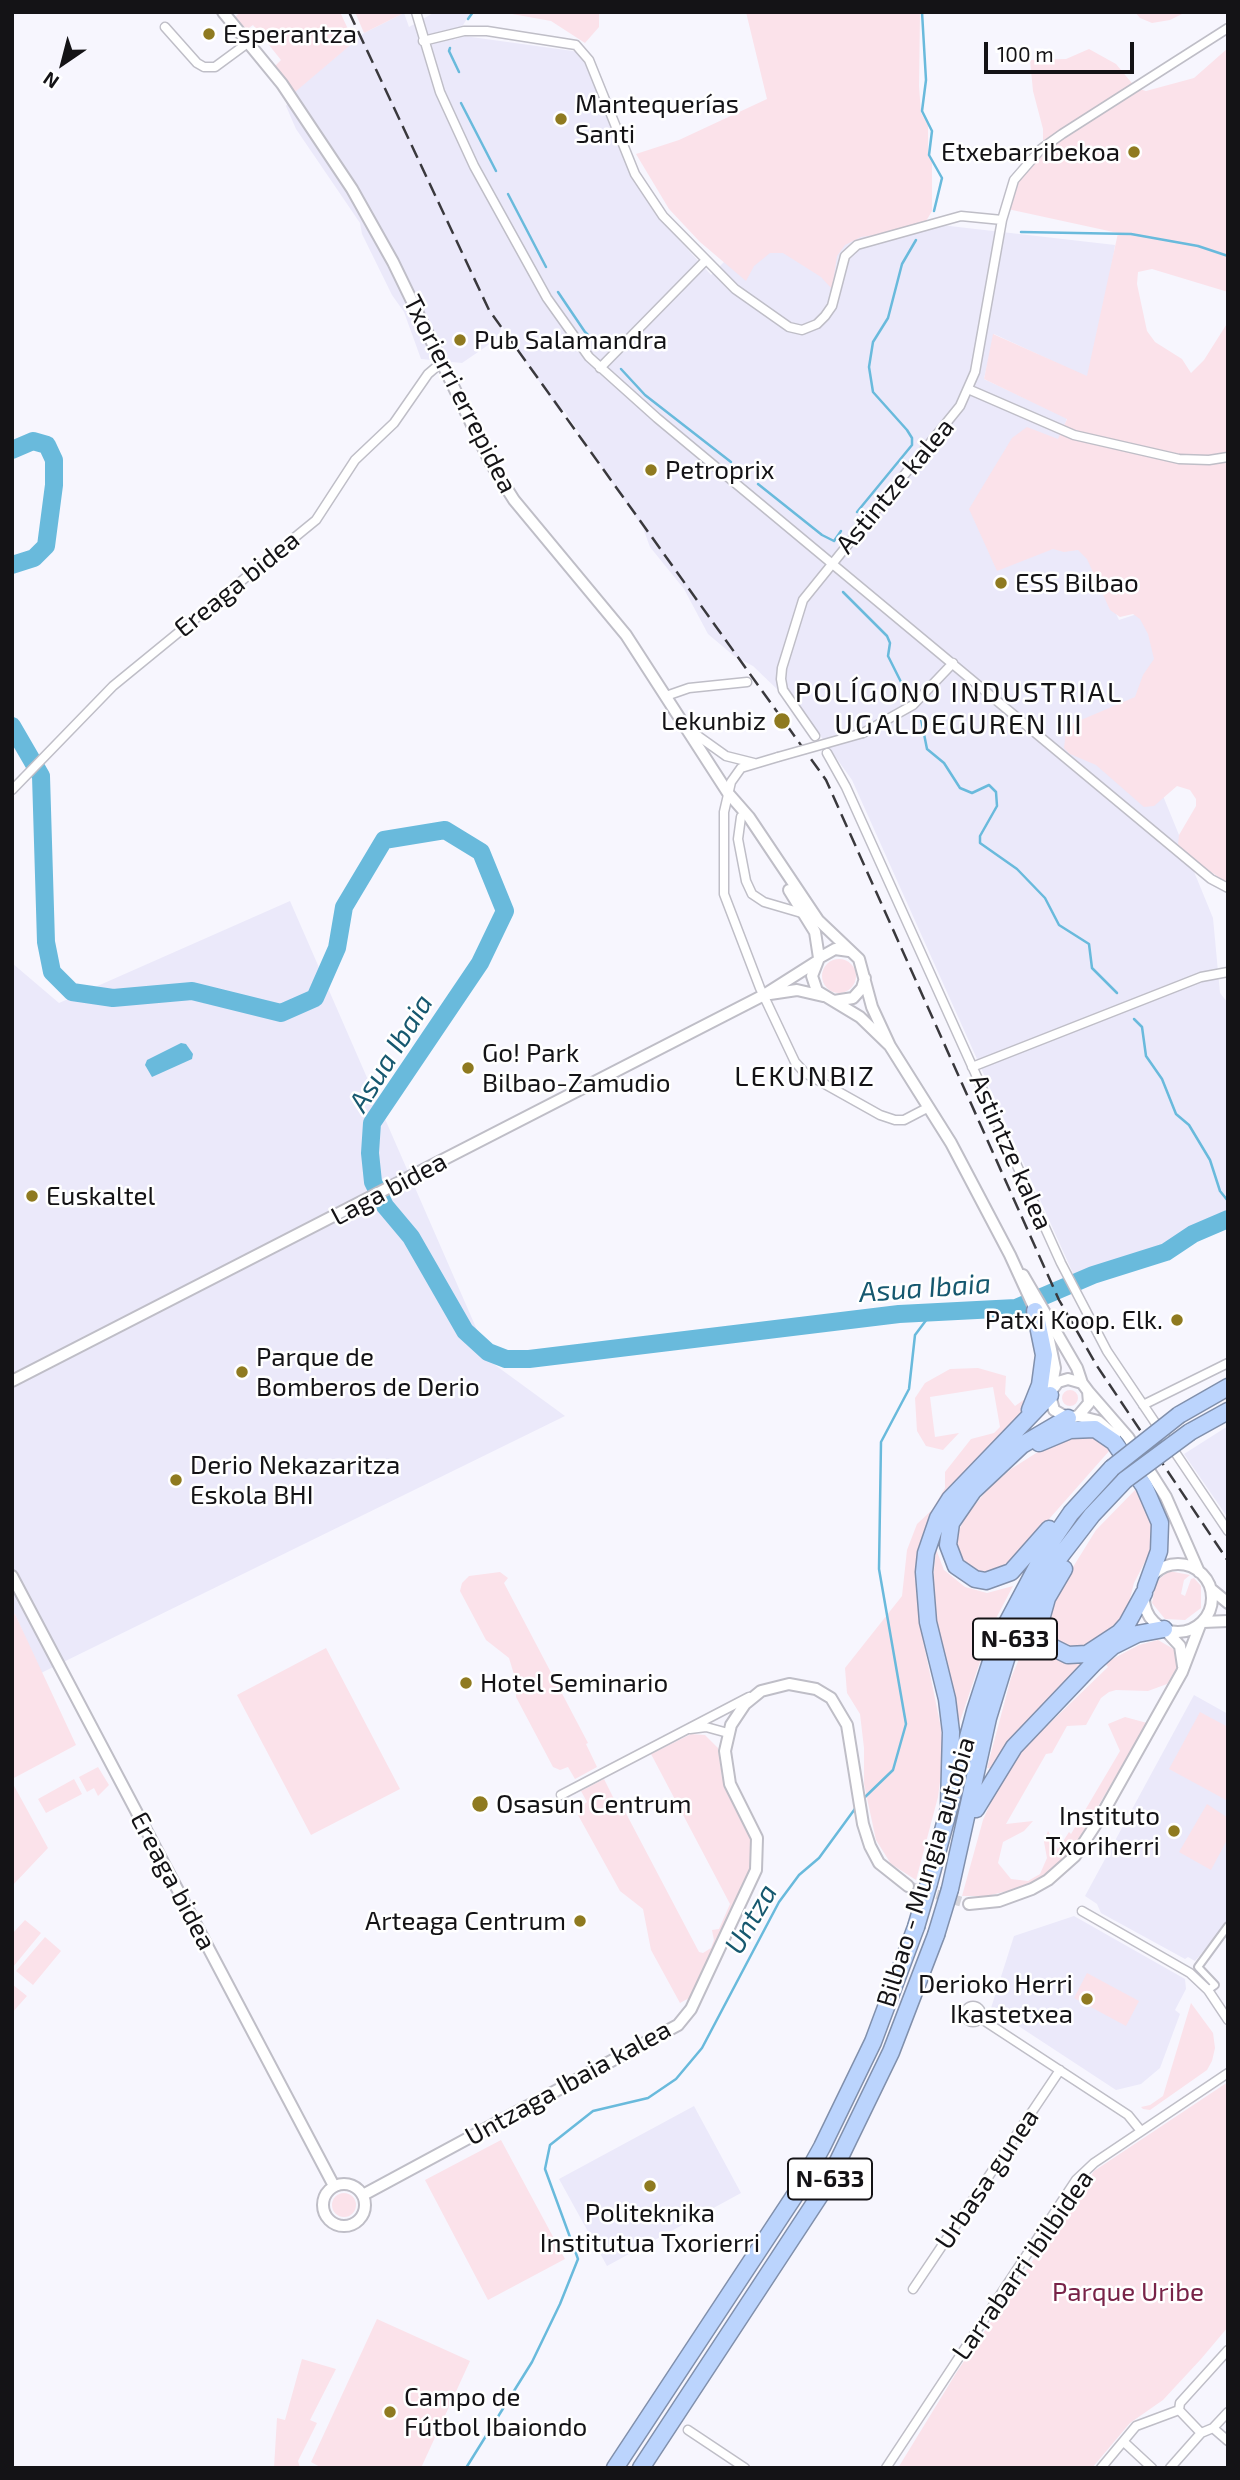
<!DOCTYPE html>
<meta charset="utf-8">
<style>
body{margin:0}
#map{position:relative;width:1240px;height:2480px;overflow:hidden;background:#f7f6fe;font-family:"Exo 2",sans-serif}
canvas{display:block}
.frame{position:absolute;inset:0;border:14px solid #141316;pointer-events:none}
.north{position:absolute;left:28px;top:28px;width:70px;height:70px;-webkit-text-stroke:5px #fff;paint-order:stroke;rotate:215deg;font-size:19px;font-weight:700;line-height:28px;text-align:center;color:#141316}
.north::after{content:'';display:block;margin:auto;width:24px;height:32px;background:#141316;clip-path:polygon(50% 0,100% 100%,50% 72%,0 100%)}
.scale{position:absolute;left:984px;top:42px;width:150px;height:32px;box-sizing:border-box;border:4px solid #141316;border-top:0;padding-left:9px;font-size:21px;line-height:24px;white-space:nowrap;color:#141316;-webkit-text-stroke:5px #fff;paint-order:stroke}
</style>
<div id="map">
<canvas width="1240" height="2480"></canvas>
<div class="frame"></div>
<div class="north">N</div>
<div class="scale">100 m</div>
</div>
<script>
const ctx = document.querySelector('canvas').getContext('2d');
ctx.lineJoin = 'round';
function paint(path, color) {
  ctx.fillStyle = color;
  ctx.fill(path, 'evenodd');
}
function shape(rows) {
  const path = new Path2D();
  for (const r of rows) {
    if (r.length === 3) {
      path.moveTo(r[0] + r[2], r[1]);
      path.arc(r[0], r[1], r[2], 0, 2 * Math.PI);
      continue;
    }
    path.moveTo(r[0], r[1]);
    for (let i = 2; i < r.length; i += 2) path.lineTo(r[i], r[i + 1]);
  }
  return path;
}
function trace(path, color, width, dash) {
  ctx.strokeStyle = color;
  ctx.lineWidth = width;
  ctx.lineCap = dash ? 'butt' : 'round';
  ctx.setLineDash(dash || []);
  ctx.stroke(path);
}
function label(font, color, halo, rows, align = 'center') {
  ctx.font = font + ' "Exo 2",sans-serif';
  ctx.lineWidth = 5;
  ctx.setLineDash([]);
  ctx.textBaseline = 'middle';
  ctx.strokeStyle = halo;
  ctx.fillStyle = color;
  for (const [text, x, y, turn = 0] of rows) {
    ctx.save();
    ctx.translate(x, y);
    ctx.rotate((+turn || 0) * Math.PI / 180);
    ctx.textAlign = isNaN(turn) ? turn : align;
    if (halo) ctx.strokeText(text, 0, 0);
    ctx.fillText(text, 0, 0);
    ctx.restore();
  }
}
paint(shape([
 [435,12,471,12,454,40,464,36,580,52,634,176,664,223,711,275,728,258,932,224,1115,245,1101,348,1087,377,994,334,984,379,1067,418,1048,474,1119,620,1146,611,1173,681,1125,703,1213,918,1220,993,1228,1003,1228,1211,1151,1254,1076,1280,852,780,809,720,753,666,734,656,708,634,684,589,650,547,643,528,564,410,559,411,502,326,497,339,462,363,421,359,404,312,392,295,362,234,360,223,296,129,286,106,295,91,364,33,404,13,409,27],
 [290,901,491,1362,565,1416,41,1673,15,1614,12,1615,12,963,59,1003],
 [1228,1426,1228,1518,1184,1454],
 [1194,1695,1228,1714,1228,1922,1195,1961,1188,1957,1185,1959,1101,1913,1097,1904,1085,1896],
 [1074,1916,1185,1979,1186,1989,1175,2010,1180,2014,1160,2068,1141,2084,1116,2090,991,2008,1014,1936],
 [694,2106,741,2193,607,2266,559,2179]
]), '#ebe9fa');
paint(shape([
 [240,12,340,12,354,42,295,92,275,66,281,60,253,25,246,30,240,23,235,17],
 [355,12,404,12,404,13,364,33],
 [501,12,599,12,599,27,585,43,551,21],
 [746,12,920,12,919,86,921,113,928,125,928,154,932,160,932,211,922,228,861,237,845,245,837,256,832,289,821,277,783,253,770,253,754,266,746,281,700,242,669,209,636,154,679,140,767,99],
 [1135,12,1186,12,1170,20,1152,23,1140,18],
 [1228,48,1228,292,1152,269,1138,272,1137,284,1147,331,1155,342,1182,359,1191,373,1204,360,1228,322,1228,884,1183,852,1178,844,1179,835,1196,806,1196,799,1190,790,1177,786,1154,806,1144,807,1096,765,1070,754,1064,748,1066,731,1074,723,1135,697,1143,675,1154,659,1148,634,1140,619,1133,614,1120,617,1110,610,1087,559,1078,550,1064,552,1053,549,997,571,969,509,1012,438,1027,427,1058,439,1067,419,984,379,993,334,1087,376,1118,233,1003,208,999,212,1004,197,1043,144,1043,129,1033,91,1030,60,1066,59,1089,49,1116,64,1136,88,1146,91,1194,78],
 [839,976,17],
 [978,1368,1006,1376,1005,1394,1015,1406,1042,1387,1041,1396,944,1500,918,1583,923,1640,941,1728,943,1759,938,1797,916,1880,891,1864,876,1840,864,1784,864,1748,860,1714,847,1693,845,1668,902,1596,907,1550,917,1524,932,1510,945,1488,945,1472,971,1439,994,1433,1000,1427,993,1387,930,1397,935,1437,959,1433,943,1450,926,1446,917,1431,915,1398,925,1383,950,1369],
 [1070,1398,8],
 [1089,1434,1103,1441,1110,1450,1012,1561,992,1573,980,1573,963,1561,955,1544,958,1533,965,1517,988,1489,1011,1469,1052,1443,1073,1435],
 [1136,1489,1151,1512,1155,1542,1134,1583,1127,1610,1118,1624,1085,1648,1072,1648,1059,1643,1045,1626,1060,1588,1096,1530],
 [936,1549,944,1570,965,1587,987,1593,1013,1586,992,1626,957,1730,931,1600],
 [1169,1571,1190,1575,1184,1580,1181,1594,1185,1596,1191,1579,1194,1578,1201,1586,1201,1608,1185,1620,1165,1619,1152,1603,1156,1582],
 [500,1572,508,1578,504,1583,588,1743,586,1744,597,1767,575,1779,568,1767,560,1770,553,1767,516,1697,516,1681,509,1658,486,1640,460,1591,462,1583,469,1576],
 [15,1614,76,1745,12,1779,12,1615],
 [1030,1633,1034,1643,1044,1654,1061,1660,1092,1658,991,1768,987,1768,1011,1678],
 [1158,1640,1177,1651,1178,1666,1167,1684,1148,1691,1116,1690,1109,1692,1101,1698,1086,1725,1067,1726,1052,1753,1046,1754,1006,1824,1033,1821,1024,1831,1003,1842,998,1863,1011,1879,1028,1881,1040,1874,1047,1858,1044,1842,1048,1831,1058,1849,1069,1832,1071,1834,1120,1751,1108,1724,1125,1717,1147,1723,1073,1849,1044,1877,1028,1886,987,1896,962,1896,983,1820,1002,1777,1018,1754,1108,1667,1105,1663,1139,1645],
 [326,1648,400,1789,311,1835,237,1695],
 [1200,1712,1228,1727,1228,1801,1169,1769],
 [691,1734,705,1735,718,1748,722,1778,750,1835,753,1853,751,1870,693,1996,680,2003,651,1950,643,1909,620,1891,578,1815,579,1808,587,1802,581,1791,604,1779,616,1803,620,1802,699,1952,703,1953,711,1948,714,1940,712,1930,719,1929,730,1904,651,1754],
 [98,1767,109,1785,98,1796,94,1788,87,1792,79,1777],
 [74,1779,82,1794,46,1813,38,1799],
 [12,1782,48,1848,12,1886],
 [1207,1804,1228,1818,1228,1838,1211,1870,1179,1852],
 [25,1920,41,1933,13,1967,12,1934],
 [45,1937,61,1951,33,1985,16,1971],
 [1087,1973,1139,2001,1126,2026,1074,1998],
 [12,1984,27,1996,12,2013],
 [1191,2003,1213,2033,1215,2048,1212,2061,1207,2070,1150,2110,1143,2109,1141,2107,1150,2105,1163,2096],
 [1228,2082,1228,2327,1201,2359,1163,2400,1130,2423,1092,2468,898,2468,958,2370,1094,2171],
 [501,2140,565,2259,488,2300,425,2180],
 [344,2205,12],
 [377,2319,470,2361,421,2468,322,2468,311,2462],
 [302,2359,336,2369,310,2420,317,2423,298,2461,300,2468,274,2468,277,2418,285,2420]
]), '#fbe2ea');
paint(shape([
 [181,1043,186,1044,193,1054,192,1059,152,1077,145,1065,147,1060]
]), '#69badc');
trace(shape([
 [922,12,926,80,922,111,932,131,929,155,942,178,934,211],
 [468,19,473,12],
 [450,48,449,51,459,72],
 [461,103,496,171],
 [508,194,546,267],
 [1021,232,1131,234,1198,246,1228,256],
 [558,292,585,332,602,349],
 [621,369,645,395,731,462],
 [758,484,822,535,834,541,841,531],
 [857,512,912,445,912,438,907,430,873,392,869,367,873,342,888,318,902,264,916,240],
 [843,592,887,636,890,643,888,656,906,692],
 [921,719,927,749,944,763,960,788,972,793,989,785,996,792,997,806,980,836,980,843,1017,869,1045,898,1059,925,1089,944,1092,968,1117,993],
 [1134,1019,1142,1027,1146,1056,1162,1079,1176,1114,1189,1125,1210,1160,1220,1191,1228,1201],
 [864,1798,893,1770,906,1724,879,1569,881,1442,909,1389,915,1335,933,1311],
 [466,2468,532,2362,560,2304,578,2259,545,2169,550,2145,593,2111,648,2098,676,2079,702,2048,779,1902,799,1875,819,1858,857,1806]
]), '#69badc', 2.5);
trace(shape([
 [12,450,33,441,47,445,54,460,54,485,46,546,34,558,12,565],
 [12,726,41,776,46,942,52,972,72,992,113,998,192,991,281,1013,315,998,337,948,344,907,384,840,445,830,481,852,505,911,480,963,372,1123,370,1153,373,1182,385,1206,411,1237,465,1331,488,1352,506,1359,529,1359,899,1314,1016,1308,1093,1275,1166,1252,1193,1234,1228,1219]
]), '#69badc', 18);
trace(shape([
 [908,1886,969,1904]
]), '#d5d4db', 10, [10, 5]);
const pedestrian = shape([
 [1208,1990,1215,1985,1198,1967,1228,1926]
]);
const minor = shape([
 [416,12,440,92,474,166,547,298,589,357,657,418,1211,879,1228,888],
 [165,27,197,63,204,67,215,67,249,42],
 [423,41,464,31,487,31,576,45,589,60,635,174,663,216,735,289,789,327,802,330,817,324,825,316,832,306,845,256,857,245,961,216,1002,220],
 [600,368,705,261],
 [968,389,1074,435,1179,459,1209,460,1228,457],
 [666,696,689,688,747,682],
 [691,731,726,756,754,763],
 [863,733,913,705,953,663],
 [815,736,783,690,781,679,782,668,803,600,960,406,975,372,1002,220,1014,180,1041,149,1062,134,1228,28],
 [827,753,846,787,1061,1263,1107,1351,1228,1531],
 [778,757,741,768,731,782,724,812,724,894,760,988,795,1062,805,1073,880,1115,895,1120,904,1120,929,1107],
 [12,790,113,686,316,520,355,460,394,423,428,374,442,362],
 [741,817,738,839,746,881,752,894,764,902,805,914],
 [972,1067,1201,977,1228,972],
 [1143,1405,1228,1363],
 [690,1729,706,1727,728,1733],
 [561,1795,749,1697],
 [1082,1911,1190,1973,1208,1990,1228,2020],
 [973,2014,8],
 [980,2018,1128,2115,1141,2131],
 [913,2289,1060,2070],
 [1179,2410,1201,2433],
 [1213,2428,1228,2441],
 [688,2430,745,2468],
 [1124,2442,1152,2468],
 [886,2468,1076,2180,1094,2163,1228,2073],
 [1101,2468,1136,2426,1179,2410,1180,2403,1228,2350],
 [1170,2468,1201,2433,1213,2428,1228,2412]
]);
const tertiary = shape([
 [223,12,282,84,352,189,393,262,490,462,514,500,626,635,728,793,749,817,818,920,859,959,872,1007,890,1046],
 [789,890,815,932,819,958],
 [849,951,835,949,819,958,812,976,817,991,860,1017,890,1046,951,1143,1010,1255,1049,1340,1055,1368,1050,1395,1054,1410,1068,1418,1078,1416,1098,1421,1115,1436],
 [770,994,797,990,823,996],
 [834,1001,853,998,862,988,865,978],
 [1023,1275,1077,1368,1082,1383],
 [12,1381,764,995,816,962],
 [1052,1390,1058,1382,1068,1379,1082,1383,1088,1391,1089,1403,1078,1416],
 [1088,1391,1128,1437,1166,1497,1199,1572],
 [1178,1598,34],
 [12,1576,334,2186],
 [1211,1589,1228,1603],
 [1203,1622,1228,1621],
 [1167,1632,1180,1646,1183,1666],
 [969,1904,999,1901,1032,1889,1048,1880,1075,1856,1100,1818,1182,1672,1200,1625],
 [344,2205,21],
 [363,2195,678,2025,691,2009,756,1870,757,1838,730,1784,725,1751,731,1725,745,1704,761,1691,789,1684,816,1689,831,1698,847,1725,863,1824,870,1846,879,1863,908,1886]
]);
const motorway = shape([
 [1030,1410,1040,1385,1044,1355,1035,1311],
 [1179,1415,1228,1387],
 [1190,1432,1228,1411],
 [1039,1443,1070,1430,1095,1429,1114,1442,1144,1486,1160,1523,1159,1551,1146,1587],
 [1049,1529,1011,1572,986,1581,975,1579,956,1566,948,1545,951,1523,973,1491,1022,1445,1068,1418],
 [1064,1569,1047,1598,1040,1623,1050,1646,1068,1655,1087,1654,1119,1633,1127,1624,1144,1593],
 [949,1806,951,1732,947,1699,928,1622,924,1572,926,1553,938,1518,950,1499,1050,1395],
 [976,1809,1014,1747,1094,1663,1113,1646,1137,1634,1164,1629],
 [929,1883,975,1711,998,1640,1047,1548,1071,1513,1112,1468],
 [950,1889,988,1718,1007,1656,1055,1563,1092,1515,1125,1480],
 [615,2468,797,2192,822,2147,873,2042,916,1927],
 [641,2468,826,2186,891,2052,936,1935]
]);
trace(pedestrian, '#bfbec7', 10);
trace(minor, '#bfbec7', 11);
trace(tertiary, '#bfbec7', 14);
trace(motorway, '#8190ac', 19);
trace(pedestrian, '#fff', 6);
trace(minor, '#fff', 8);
trace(tertiary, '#fff', 10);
trace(motorway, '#bbd4fd', 16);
trace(shape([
 [349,12,489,310,826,780,1059,1300,1097,1366,1228,1561]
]), '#3a393d', 2.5, [14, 7]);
const minorBridge = shape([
 [778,757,863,733]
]);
const motorwayBridge = shape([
 [1112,1468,1179,1415],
 [1125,1480,1190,1432],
 [916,1927,929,1883],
 [936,1935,950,1889]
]);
trace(minorBridge, '#bfbec7', 11, []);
trace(motorwayBridge, '#8190ac', 19, []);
trace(minorBridge, '#fff', 8);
trace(motorwayBridge, '#bbd4fd', 16);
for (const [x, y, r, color] of [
 [209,34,7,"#8f7a20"],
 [561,119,7,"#8f7a20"],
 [1134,152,7,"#8f7a20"],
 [460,340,7,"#8f7a20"],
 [651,470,7,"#8f7a20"],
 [1001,583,7,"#8f7a20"],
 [782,721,9,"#8f7a20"],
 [468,1068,7,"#8f7a20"],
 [32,1196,7,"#8f7a20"],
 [1177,1320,7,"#8f7a20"],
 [242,1372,7,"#8f7a20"],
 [176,1480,7,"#8f7a20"],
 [466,1683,7,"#8f7a20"],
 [480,1804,9,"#8f7a20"],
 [1174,1831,7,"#8f7a20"],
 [580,1921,7,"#8f7a20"],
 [1087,1999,7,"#8f7a20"],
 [650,2186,7,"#8f7a20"],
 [390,2412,7,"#8f7a20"]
]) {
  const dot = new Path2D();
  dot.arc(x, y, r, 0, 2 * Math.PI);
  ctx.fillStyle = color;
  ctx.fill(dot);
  trace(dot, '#fff', 2.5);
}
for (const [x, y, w] of [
 [1015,1639,84],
 [830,2179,84]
]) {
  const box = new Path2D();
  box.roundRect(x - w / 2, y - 20.5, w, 41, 5);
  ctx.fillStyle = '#fff';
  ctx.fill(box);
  trace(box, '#141316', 2);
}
label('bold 24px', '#141316', null, [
 ["N-633",1015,1639],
 ["N-633",830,2179]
]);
label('26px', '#141316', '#fff', [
 ["Esperantza",223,34],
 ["Mantequerías",575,104],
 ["Santi",575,134],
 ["Etxebarribekoa",1120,152,"right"],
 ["Pub Salamandra",474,340],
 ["Petroprix",665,470],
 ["ESS Bilbao",1015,583],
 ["Lekunbiz",766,721,"right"],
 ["Go! Park",482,1053],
 ["Bilbao-Zamudio",482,1083],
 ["Euskaltel",46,1196],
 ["Patxi Koop. Elk.",1163,1320,"right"],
 ["Parque de",256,1357],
 ["Bomberos de Derio",256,1387],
 ["Derio Nekazaritza",190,1465],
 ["Eskola BHI",190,1495],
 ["Hotel Seminario",480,1683],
 ["Osasun Centrum",496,1804],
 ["Instituto",1160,1816,"right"],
 ["Txoriherri",1160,1846,"right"],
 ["Arteaga Centrum",566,1921,"right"],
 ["Derioko Herri",1073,1984,"right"],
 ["Ikastetxea",1073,2014,"right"],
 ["Politeknika",650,2213,"center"],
 ["Institutua Txorierri",650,2243,"center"],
 ["Campo de",404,2397],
 ["Fútbol Ibaiondo",404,2427]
], 'left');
label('26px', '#141316', '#fff', [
 ["Txorierri errepidea",460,394,63],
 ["Astintze kalea",895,486,-50],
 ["Ereaga bidea",237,584,-39],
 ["Astintze kalea",1011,1152,66],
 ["Laga bidea",389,1189,-28],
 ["Bilbao - Mungia autobia",926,1872,-73],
 ["Ereaga bidea",173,1881,62],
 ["Untzaga Ibaia kalea",568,2083,-29],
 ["Urbasa gunea",987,2179,-56],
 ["Larrabarri ibilbidea",1023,2265,-55]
]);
label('26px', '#782348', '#fff', [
 ["Parque Uribe",1128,2292]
]);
ctx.letterSpacing = '2px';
label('28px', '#141316', '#fff', [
 ["POLÍGONO INDUSTRIAL",959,693],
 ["UGALDEGUREN III",959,725],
 ["LEKUNBIZ",805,1077]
]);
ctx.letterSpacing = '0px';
label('italic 28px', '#16586f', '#fff', [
 ["Asua Ibaia",391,1053,-58],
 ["Asua Ibaia",925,1288,-4],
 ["Untza",751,1919,-60]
]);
</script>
